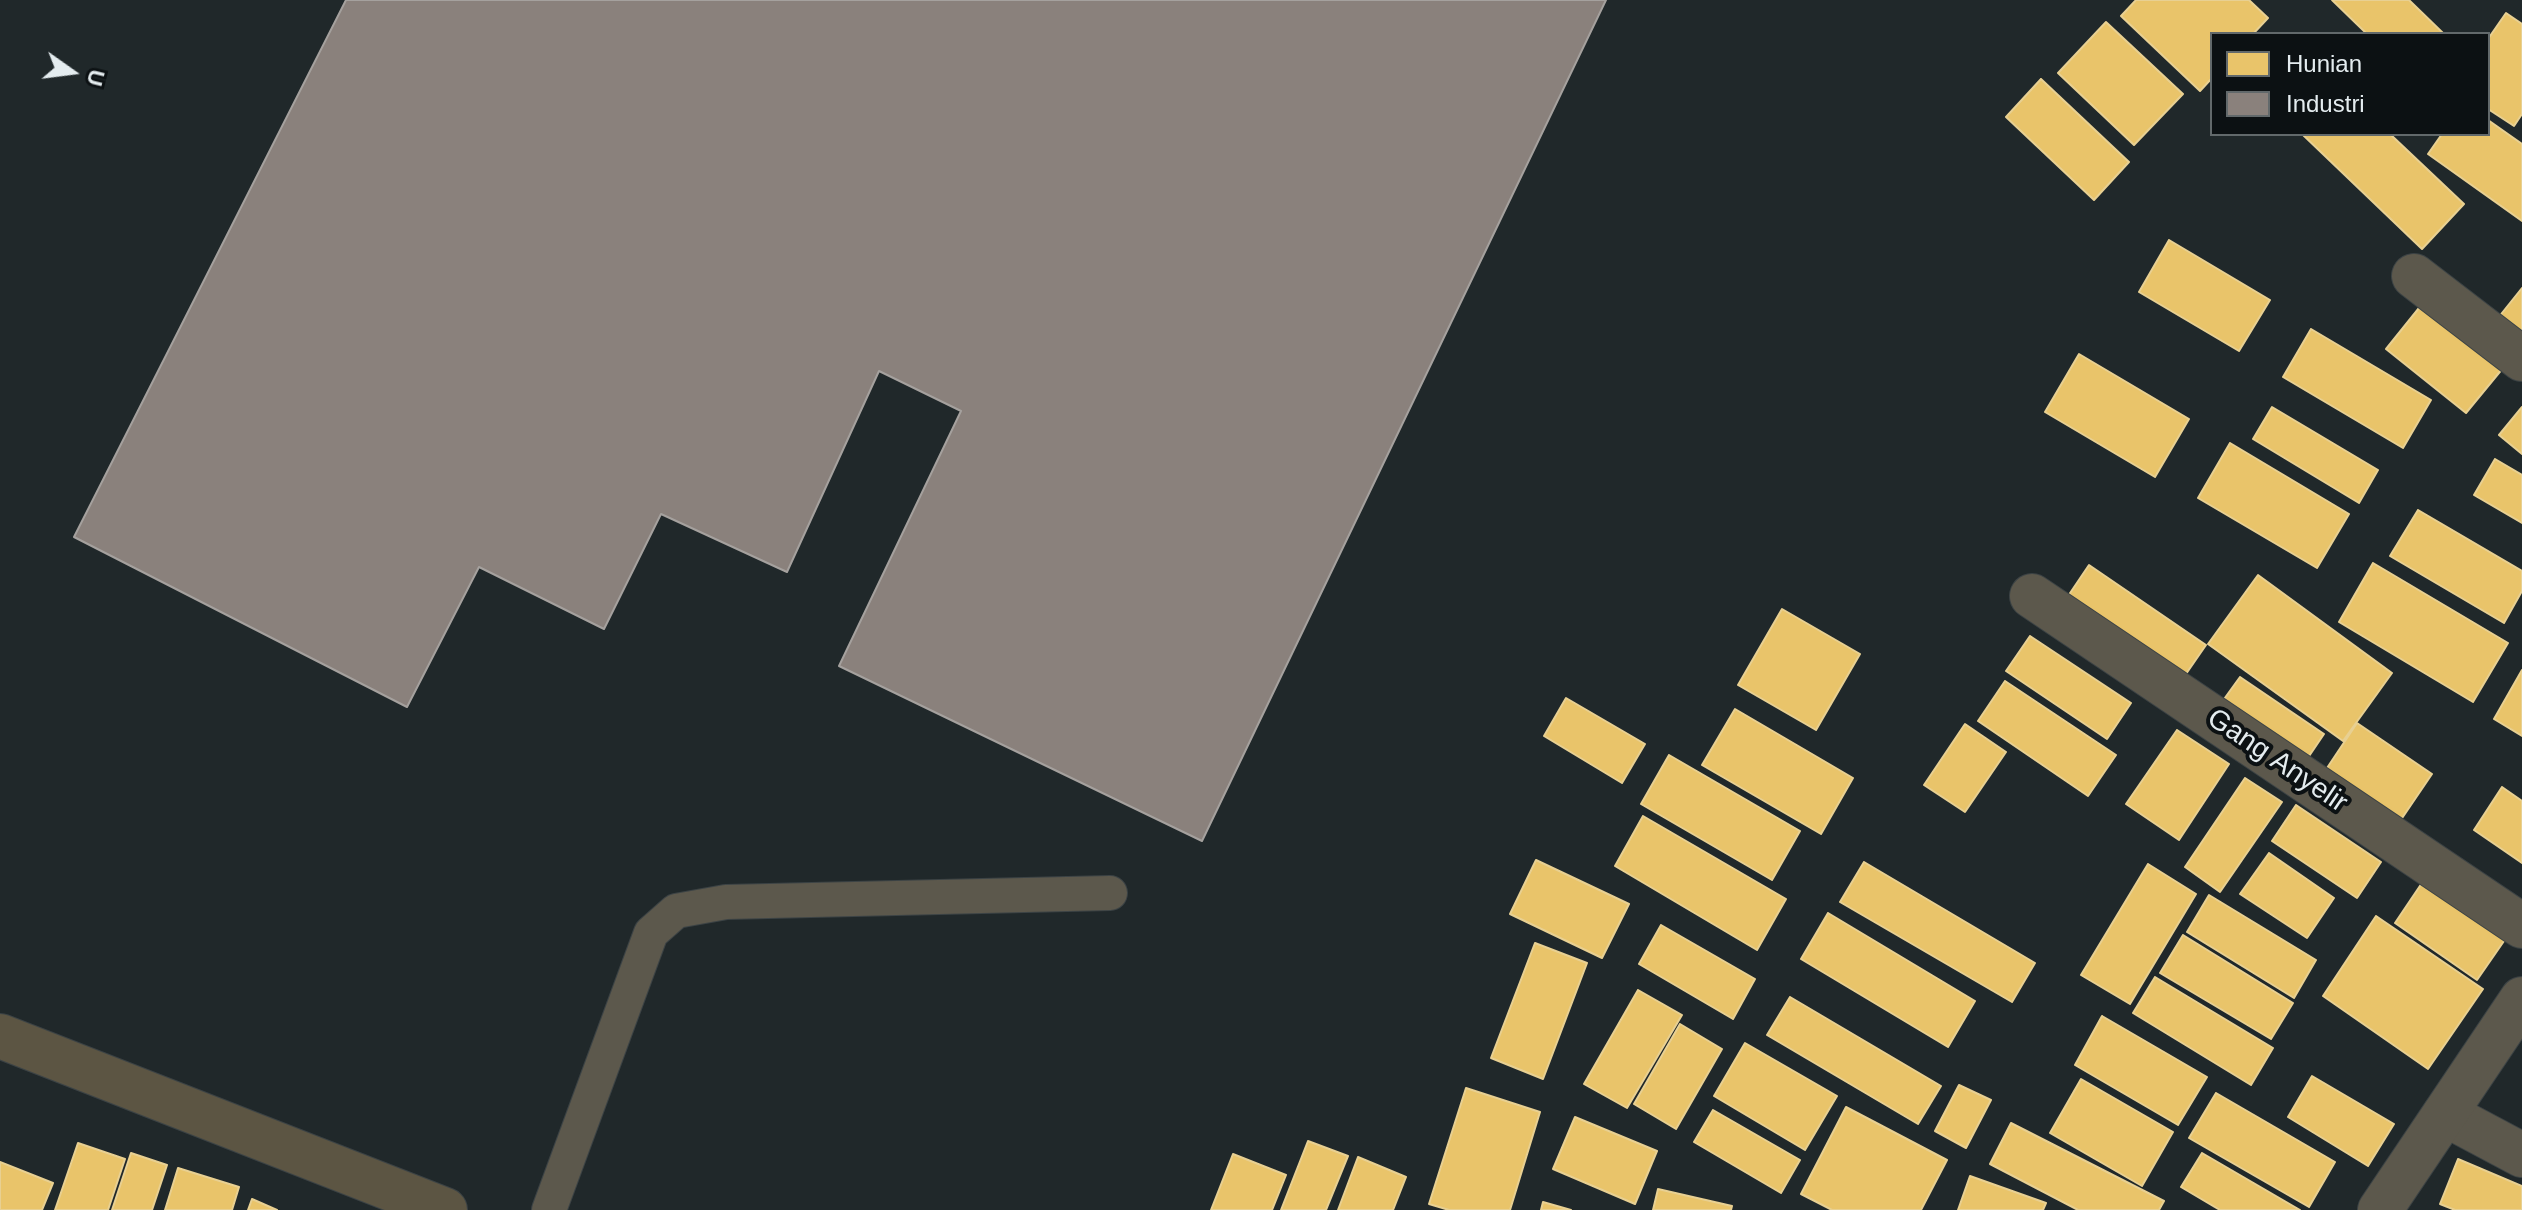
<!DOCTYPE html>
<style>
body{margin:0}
#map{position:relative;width:2522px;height:1210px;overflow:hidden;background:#20282a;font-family:Helvetica,sans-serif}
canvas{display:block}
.legend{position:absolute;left:2210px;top:32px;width:280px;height:104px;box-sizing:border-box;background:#0c1113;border:2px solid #62696b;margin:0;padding:10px 14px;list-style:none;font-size:24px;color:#e4ecef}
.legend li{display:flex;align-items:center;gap:16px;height:40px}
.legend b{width:40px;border:2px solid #62696b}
.north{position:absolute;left:32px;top:32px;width:80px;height:80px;-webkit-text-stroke:6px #0c1113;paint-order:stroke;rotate:104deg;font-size:22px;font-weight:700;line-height:32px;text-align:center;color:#e4ecef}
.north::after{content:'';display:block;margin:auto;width:28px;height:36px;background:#e4ecef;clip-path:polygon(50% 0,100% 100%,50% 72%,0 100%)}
</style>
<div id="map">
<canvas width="2522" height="1210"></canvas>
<ul class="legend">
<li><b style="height:22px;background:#e9c46a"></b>Hunian</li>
<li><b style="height:22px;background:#8a817c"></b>Industri</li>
</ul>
<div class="north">U</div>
</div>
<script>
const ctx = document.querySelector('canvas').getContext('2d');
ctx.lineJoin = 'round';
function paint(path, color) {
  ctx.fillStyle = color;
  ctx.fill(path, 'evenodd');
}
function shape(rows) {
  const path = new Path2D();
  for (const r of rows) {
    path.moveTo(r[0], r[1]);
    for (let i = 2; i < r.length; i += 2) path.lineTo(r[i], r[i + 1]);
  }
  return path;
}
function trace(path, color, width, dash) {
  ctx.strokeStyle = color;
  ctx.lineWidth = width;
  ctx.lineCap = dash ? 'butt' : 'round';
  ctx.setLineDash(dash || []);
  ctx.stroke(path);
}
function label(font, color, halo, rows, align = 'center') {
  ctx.font = font + ' Helvetica,sans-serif';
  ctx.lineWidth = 8;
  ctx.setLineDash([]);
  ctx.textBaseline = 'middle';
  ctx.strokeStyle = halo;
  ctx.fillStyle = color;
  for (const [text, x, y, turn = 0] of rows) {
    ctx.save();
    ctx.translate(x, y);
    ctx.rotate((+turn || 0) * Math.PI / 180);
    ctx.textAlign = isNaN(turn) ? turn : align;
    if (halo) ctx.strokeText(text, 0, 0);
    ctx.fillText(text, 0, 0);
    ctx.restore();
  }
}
const homes = shape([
 [2136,0,2249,0,2268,18,2253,34,2212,34,2212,78,2200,91,2121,16,2136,0],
 [2332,0,2409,0,2444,34,2367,34,2332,0],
 [2506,13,2522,24,2522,114,2514,126,2488,109,2488,39,2506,13],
 [2106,22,2183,94,2134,145,2058,73,2106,22],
 [2041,79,2129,162,2094,200,2006,117,2041,79],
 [2488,120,2522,144,2522,221,2428,154,2442,134,2488,134,2488,120],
 [2302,134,2390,134,2464,204,2422,249,2302,134],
 [2169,240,2270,300,2239,351,2139,292,2169,240],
 [2522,288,2522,338,2498,318,2522,288],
 [2423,303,2503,368,2466,413,2386,349,2423,303],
 [2311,329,2431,400,2403,448,2283,377,2311,329],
 [2079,354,2189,419,2155,477,2045,412,2079,354],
 [2272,407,2378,470,2359,503,2253,439,2272,407],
 [2522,407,2522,454,2499,435,2522,407],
 [2230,443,2349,514,2317,568,2198,498,2230,443],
 [2495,459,2522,475,2522,523,2474,495,2495,459],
 [2418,510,2522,571,2522,591,2504,623,2390,556,2418,510],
 [2373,563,2508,643,2473,702,2339,622,2373,563],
 [2089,565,2206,645,2177,687,2060,608,2089,565],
 [2258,575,2392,673,2343,741,2208,644,2258,575],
 [1782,609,1860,654,1816,730,1738,685,1782,609],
 [2030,636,2131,703,2107,739,2006,671,2030,636],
 [2522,670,2522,736,2494,719,2522,670],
 [2240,677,2324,734,2299,771,2214,713,2240,677],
 [2005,681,2116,755,2088,796,1978,721,2005,681],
 [1566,698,1645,744,1622,783,1544,736,1566,698],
 [1735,709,1853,778,1821,834,1702,765,1735,709],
 [2357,723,2432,774,2394,830,2319,780,2357,723],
 [1965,724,2006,752,1965,812,1924,785,1965,724],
 [2177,730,2229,764,2179,840,2126,804,2177,730],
 [1669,755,1800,831,1772,880,1641,804,1669,755],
 [2245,778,2282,802,2220,892,2185,867,2245,778],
 [2502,787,2522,801,2522,863,2474,830,2502,787],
 [2296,805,2381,862,2357,898,2272,841,2296,805],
 [1643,816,1786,899,1757,950,1615,866,1643,816],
 [2269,853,2334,898,2307,938,2240,894,2269,853],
 [1536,860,1629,904,1602,958,1510,914,1536,860],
 [1864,862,2035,963,2012,1002,1840,902,1864,862],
 [2148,864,2196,894,2130,1004,2081,975,2148,864],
 [2430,871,2513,928,2477,980,2395,923,2430,871],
 [2209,895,2316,960,2294,998,2187,932,2209,895],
 [1828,913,1975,1001,1948,1047,1801,959,1828,913],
 [2376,916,2483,989,2428,1069,2323,996,2376,916],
 [1661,925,1755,979,1733,1019,1639,964,1661,925],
 [2183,935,2293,1003,2271,1039,2160,973,2183,935],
 [1535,943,1587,963,1543,1079,1491,1058,1535,943],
 [2155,977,2273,1048,2251,1085,2133,1013,2155,977],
 [1638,990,1682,1015,1627,1108,1584,1084,1638,990],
 [1790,997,1941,1086,1918,1124,1767,1035,1790,997],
 [2102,1016,2207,1077,2178,1125,2075,1065,2102,1016],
 [1680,1024,1722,1049,1676,1129,1634,1104,1680,1024],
 [1745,1043,1837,1096,1805,1150,1714,1096,1745,1043],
 [2312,1076,2394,1124,2368,1166,2288,1117,2312,1076],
 [2081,1079,2173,1132,2142,1186,2050,1133,2081,1079],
 [1959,1085,1991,1100,1966,1148,1935,1131,1959,1085],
 [1466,1088,1540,1112,1510,1210,1449,1210,1429,1204,1466,1088],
 [2216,1093,2335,1162,2309,1207,2189,1138,2216,1093],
 [1846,1107,1947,1160,1921,1210,1832,1210,1801,1194,1846,1107],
 [1713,1110,1800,1160,1781,1193,1694,1142,1713,1110],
 [1575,1117,1657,1151,1635,1204,1553,1169,1575,1117],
 [2011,1123,2164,1201,2159,1210,2078,1210,1990,1164,2011,1123],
 [1308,1141,1348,1156,1326,1210,1281,1210,1308,1141],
 [78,1143,125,1159,108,1210,55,1210,78,1143],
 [131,1153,167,1165,152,1210,112,1210,131,1153],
 [2202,1153,2300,1210,2220,1210,2181,1187,2202,1153],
 [1233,1154,1286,1175,1272,1210,1211,1210,1233,1154],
 [1358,1157,1406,1177,1393,1210,1338,1210,1358,1157],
 [2458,1159,2522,1186,2522,1210,2455,1210,2440,1204,2458,1159],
 [0,1162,53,1183,42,1210,0,1210,0,1162],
 [178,1168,239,1187,232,1210,165,1210,178,1168],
 [1970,1176,2046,1203,2043,1210,1958,1210,1970,1176],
 [1658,1189,1732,1206,1731,1210,1653,1210,1658,1189],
 [252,1199,277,1210,248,1210,252,1199],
 [1543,1202,1571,1210,1541,1210,1543,1202]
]);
paint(homes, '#e9c46a');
trace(homes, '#e8d092', 2);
const industry = shape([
 [346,0,1606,0,1202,841,839,666,961,411,879,371,787,572,661,514,604,629,479,567,407,707,74,537,346,0]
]);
paint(industry, '#8a817c');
trace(industry, '#a5a19e', 2);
const service = shape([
 [549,1210,651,933,676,911,726,902,1110,893]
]);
const minor = shape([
 [2414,276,2522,359],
 [2032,596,2522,926],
 [2445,1114,2522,1155]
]);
const tertiary = shape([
 [2380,1210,2522,999]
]);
const secondary = shape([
 [0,1036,445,1210]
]);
trace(service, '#3c4345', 36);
trace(minor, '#3c4345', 46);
trace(tertiary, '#3c4345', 46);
trace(secondary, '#3c4345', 46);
trace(service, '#5c584c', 34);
trace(minor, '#5c584c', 44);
trace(tertiary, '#5c584c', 44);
trace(secondary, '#5c5543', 44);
label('28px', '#e4ecef', '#0c1113', [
 ["Gang Anyelir",2277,761,34]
]);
</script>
